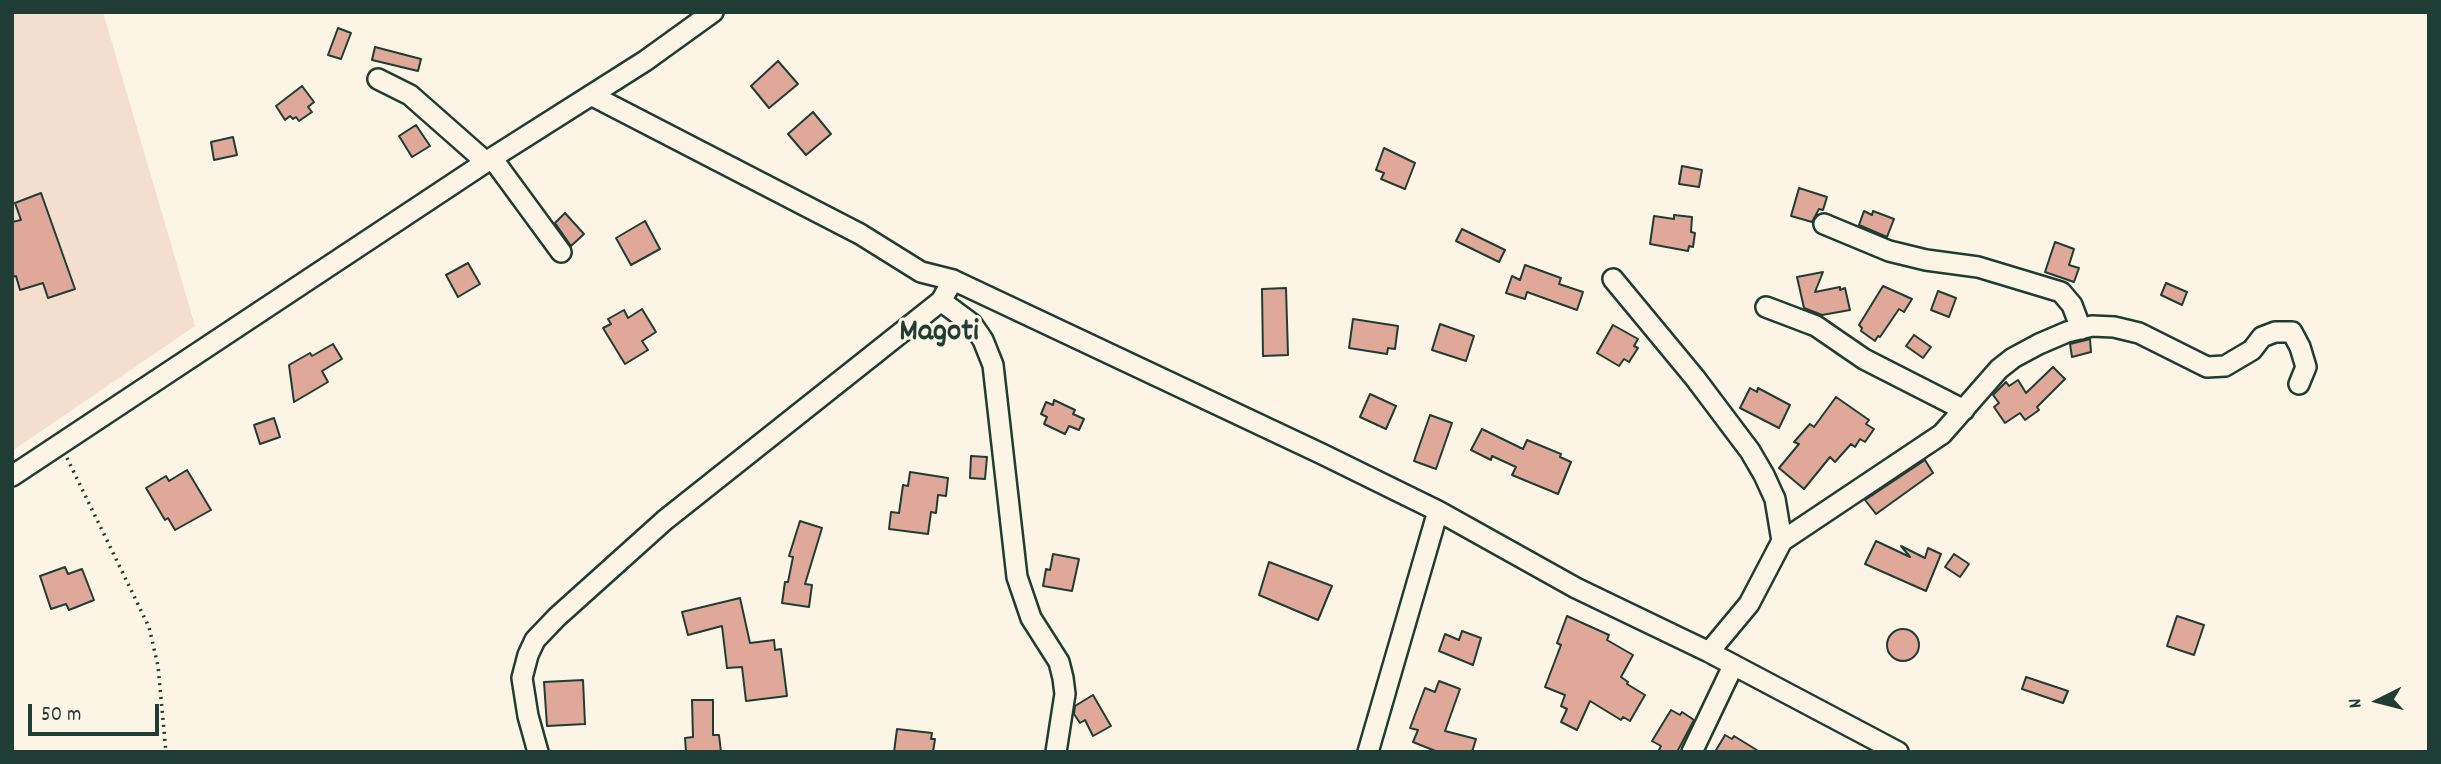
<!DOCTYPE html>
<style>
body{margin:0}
#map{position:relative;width:2441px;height:764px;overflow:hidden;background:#fcf5e5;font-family:Dekko,sans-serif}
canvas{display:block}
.frame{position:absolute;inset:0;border:14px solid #1f3d34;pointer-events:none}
.north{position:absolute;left:2343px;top:666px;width:70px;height:70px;-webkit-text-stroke:5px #fcf5e5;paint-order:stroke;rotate:264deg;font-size:19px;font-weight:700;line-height:28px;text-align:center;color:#1f3d34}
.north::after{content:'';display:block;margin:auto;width:24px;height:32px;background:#1f3d34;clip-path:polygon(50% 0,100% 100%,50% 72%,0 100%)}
.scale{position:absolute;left:28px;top:704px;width:131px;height:32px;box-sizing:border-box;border:4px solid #1f3d34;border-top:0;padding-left:9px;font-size:21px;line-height:24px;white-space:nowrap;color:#1f3d34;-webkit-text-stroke:5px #fcf5e5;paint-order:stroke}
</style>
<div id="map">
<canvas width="2441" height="764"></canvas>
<div class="frame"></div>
<div class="north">N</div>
<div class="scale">50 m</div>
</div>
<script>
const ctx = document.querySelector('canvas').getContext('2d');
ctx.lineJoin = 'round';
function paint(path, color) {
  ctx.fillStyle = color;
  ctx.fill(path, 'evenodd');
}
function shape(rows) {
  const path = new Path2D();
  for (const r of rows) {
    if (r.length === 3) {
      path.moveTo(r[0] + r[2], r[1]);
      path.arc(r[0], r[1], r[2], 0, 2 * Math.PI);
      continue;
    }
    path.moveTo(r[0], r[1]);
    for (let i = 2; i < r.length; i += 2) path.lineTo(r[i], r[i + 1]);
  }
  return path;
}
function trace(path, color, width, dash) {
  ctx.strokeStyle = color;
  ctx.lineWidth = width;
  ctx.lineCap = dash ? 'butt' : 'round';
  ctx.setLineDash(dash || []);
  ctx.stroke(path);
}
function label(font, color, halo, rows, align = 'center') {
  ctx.font = font + ' Dekko,sans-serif';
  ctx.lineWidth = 6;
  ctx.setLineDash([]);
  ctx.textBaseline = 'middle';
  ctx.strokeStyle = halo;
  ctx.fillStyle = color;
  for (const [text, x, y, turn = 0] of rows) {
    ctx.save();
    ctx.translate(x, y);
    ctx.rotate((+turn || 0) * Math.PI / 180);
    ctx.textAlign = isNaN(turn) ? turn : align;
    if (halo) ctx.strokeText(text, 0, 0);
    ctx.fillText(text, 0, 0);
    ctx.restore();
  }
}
paint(shape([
 [12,12,103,12,195,326,12,451]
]), '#f4dece');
const building = shape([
 [338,28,351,33,341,59,328,55,338,28],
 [375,47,421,59,418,71,372,60,375,47],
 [778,61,798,84,769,108,751,86,778,61],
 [302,86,314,102,308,107,312,112,299,121,296,117,293,119,290,116,285,120,276,106,302,86],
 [813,112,831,134,806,155,788,134,813,112],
 [416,125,430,146,412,157,399,136,416,125],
 [233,137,237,155,214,160,211,142,233,137],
 [1384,148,1415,163,1405,189,1381,179,1384,173,1376,170,1384,148],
 [1682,166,1702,170,1699,187,1679,184,1682,166],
 [1799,188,1827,197,1823,210,1819,209,1812,222,1791,216,1799,188],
 [41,193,75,289,48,298,43,283,20,290,16,276,12,277,12,222,21,220,15,203,41,193],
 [1864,211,1872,215,1873,211,1894,219,1887,237,1859,225,1864,211],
 [565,213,584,234,571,246,555,223,565,213],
 [1674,215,1692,217,1691,232,1695,233,1693,247,1689,246,1688,251,1650,244,1654,216,1674,219,1674,215],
 [645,221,660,249,631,265,616,238,645,221],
 [1462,229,1505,250,1499,262,1456,241,1462,229],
 [2055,242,2074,249,2069,265,2079,268,2074,282,2045,272,2055,242],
 [468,263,480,284,458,297,446,275,468,263],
 [1525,265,1561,278,1559,284,1583,292,1577,310,1527,292,1525,299,1506,293,1512,276,1520,280,1525,265],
 [1823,272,1815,292,1840,287,1840,290,1845,288,1850,310,1822,315,1804,308,1797,277,1823,272],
 [2166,283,2187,292,2182,305,2161,295,2166,283],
 [1883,286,1912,299,1904,312,1899,309,1880,337,1878,336,1875,341,1861,331,1862,328,1859,325,1883,286],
 [1286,288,1288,355,1263,356,1262,289,1286,288],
 [1938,291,1956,298,1949,317,1931,310,1938,291],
 [642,309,656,332,642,341,648,350,625,364,603,328,611,324,608,319,624,310,628,318,642,309],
 [1353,319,1398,326,1395,349,1388,348,1387,354,1349,348,1353,319],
 [1440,324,1474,336,1466,361,1432,350,1440,324],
 [1613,325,1638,339,1634,346,1638,348,1629,362,1624,359,1619,366,1597,353,1613,325],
 [1914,335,1931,347,1923,358,1906,346,1914,335],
 [2090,339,2091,352,2072,357,2070,344,2090,339],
 [333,344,342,359,322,371,328,382,294,402,289,365,310,353,312,356,333,344],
 [2053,367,2065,379,2037,407,2039,410,2025,420,2020,413,2005,423,1994,407,1999,403,1993,395,2006,382,2009,386,2018,380,2026,393,2053,367],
 [1750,388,1757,392,1758,388,1790,405,1779,428,1740,408,1750,388],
 [1370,394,1396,406,1386,429,1360,417,1370,394],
 [1836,397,1869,420,1866,424,1874,429,1865,442,1860,439,1855,447,1851,444,1835,462,1830,457,1804,489,1779,468,1799,444,1794,442,1810,424,1814,427,1836,397],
 [1054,400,1075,410,1073,414,1084,419,1079,430,1069,426,1065,434,1044,424,1047,417,1041,414,1046,402,1053,405,1054,400],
 [1430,415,1452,423,1436,469,1414,461,1430,415],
 [274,418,280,437,260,444,254,425,274,418],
 [1482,429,1523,449,1527,440,1561,454,1560,457,1571,462,1558,494,1512,475,1516,467,1492,456,1491,460,1471,450,1482,429],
 [971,456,987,457,985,479,970,478,971,456],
 [1925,460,1933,473,1876,514,1865,500,1925,460],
 [187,470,211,510,175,530,168,518,165,520,146,488,166,476,169,481,187,470],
 [910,472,948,478,946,496,938,495,936,513,931,512,928,534,889,529,891,512,899,513,903,485,908,486,910,472],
 [800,521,822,528,805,584,812,585,809,607,782,603,785,582,788,582,793,557,789,556,800,521],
 [1876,541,1910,557,1901,546,1925,558,1928,548,1941,554,1926,591,1865,564,1876,541],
 [1053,554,1079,559,1072,591,1043,586,1046,569,1050,570,1053,554],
 [1954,554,1969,564,1960,577,1945,567,1954,554],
 [1269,562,1332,586,1318,620,1259,595,1269,562],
 [65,567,68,574,82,569,94,600,69,610,66,604,51,609,40,576,65,567],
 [740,598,750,643,774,640,775,650,781,649,787,696,746,701,742,667,727,668,722,626,688,635,682,612,740,598],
 [1567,616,1609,635,1607,640,1633,655,1621,677,1628,682,1627,684,1645,695,1630,721,1623,717,1621,720,1590,701,1577,730,1561,722,1567,709,1561,706,1565,695,1545,687,1561,645,1557,643,1567,616],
 [2177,616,2204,625,2194,655,2167,646,2177,616],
 [1903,645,16],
 [1462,631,1481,638,1473,665,1439,651,1445,634,1459,640,1462,631],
 [2026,677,2068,691,2063,703,2022,689,2026,677],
 [583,680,585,724,547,726,544,682,583,680],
 [1439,681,1460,689,1445,731,1476,739,1472,752,1438,752,1413,742,1418,730,1410,728,1425,688,1435,692,1439,681],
 [1093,695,1111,726,1093,736,1085,720,1080,723,1074,714,1075,706,1093,695],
 [692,700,713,700,713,735,719,735,721,752,686,752,685,738,693,737,692,700],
 [1671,710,1680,715,1682,712,1694,720,1677,752,1658,752,1661,746,1652,741,1671,710],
 [897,729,932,733,931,739,935,739,933,752,894,752,897,729],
 [1725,735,1732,739,1734,736,1760,752,1715,752,1725,735]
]);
paint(building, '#e0a899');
trace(building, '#1f3d34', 2);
const minor = shape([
 [378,79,410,95,486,162],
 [591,95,860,234,921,272,953,280,1322,454,1438,511,1576,588,1709,652,1898,752],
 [492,158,561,252],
 [1824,224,1889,251,1926,260,1978,267,2061,292,2072,305,2081,329],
 [1613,279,1695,378,1750,451,1764,475,1775,499,1782,541],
 [941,301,972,324,983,340,993,365,1017,577,1031,618,1059,662,1063,678,1065,694,1056,752],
 [1766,307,1816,326,1864,359,1964,410],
 [12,476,492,158,645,61,713,12],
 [1709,652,1749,604,1782,541,1942,434,1999,369,2013,358,2039,344,2067,332,2092,326,2114,327,2139,333,2207,367,2225,366,2252,350,2262,337,2275,332,2292,332,2300,347,2306,367,2299,384],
 [538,752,528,716,522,678,528,655,535,640,557,617,665,520,941,301,953,280],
 [1368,752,1438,511],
 [1692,752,1733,666]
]);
trace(minor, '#1f3d34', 24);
trace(shape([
 [67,458,149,627,158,666,166,752]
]), '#1f3d34', 3.5, [2, 5]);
trace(minor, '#fcf5e5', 19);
label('bold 32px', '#1f3d34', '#fcf5e5', [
 ["Magoti",939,335]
]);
</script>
